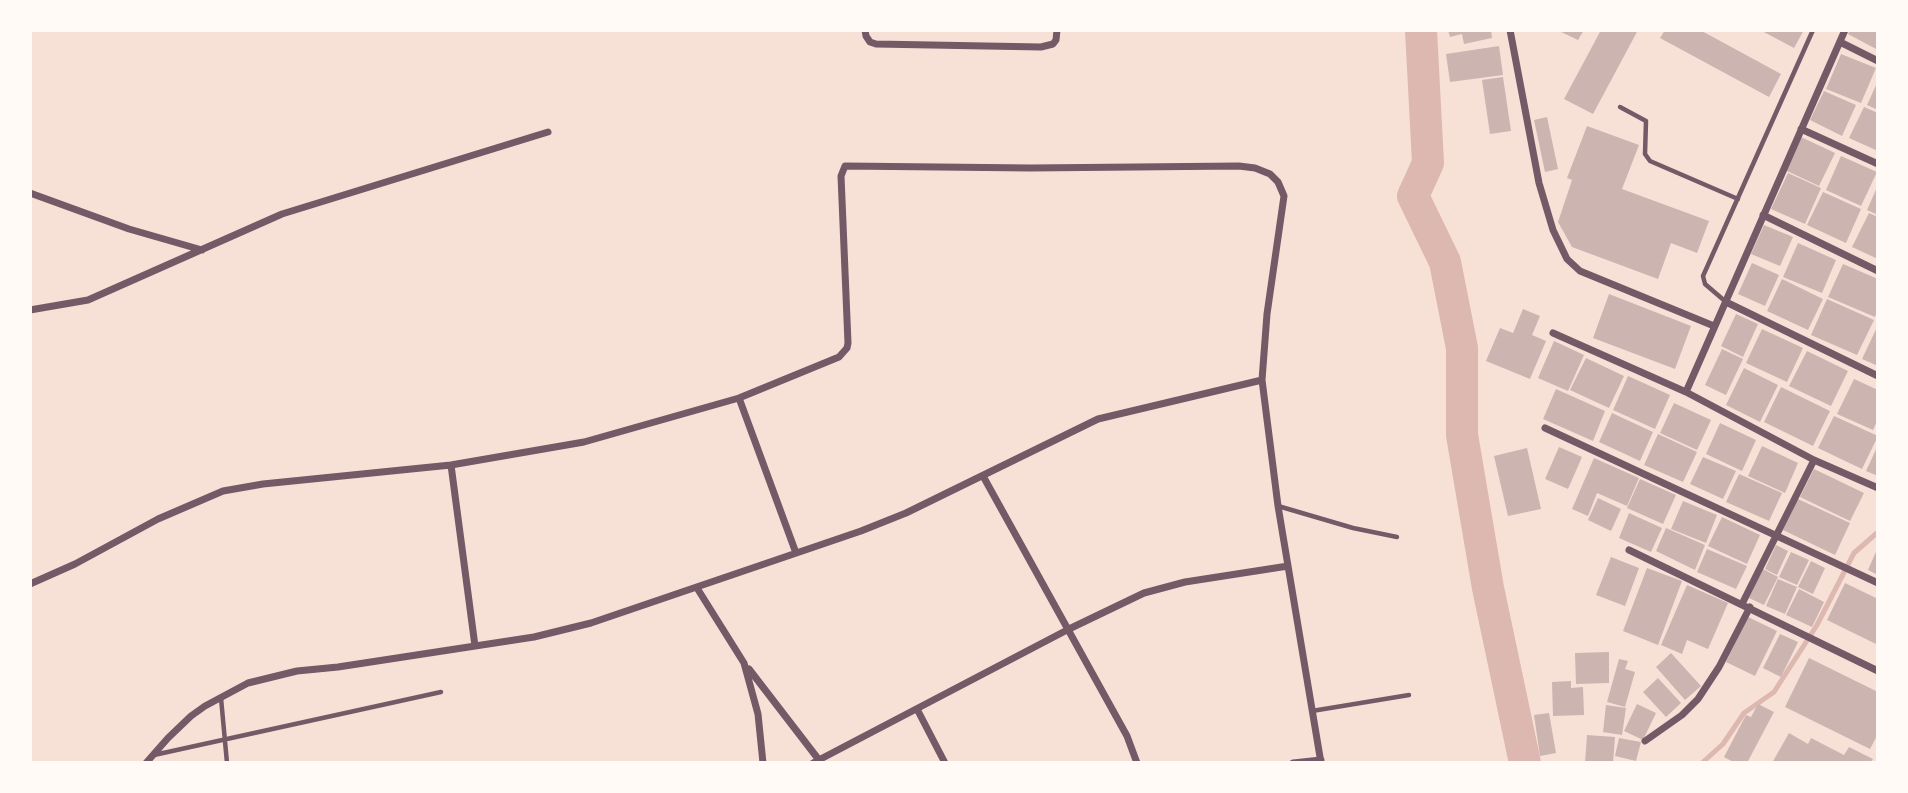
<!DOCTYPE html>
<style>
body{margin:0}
#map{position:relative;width:1908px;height:793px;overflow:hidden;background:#f7e1d7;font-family:Ubuntu,sans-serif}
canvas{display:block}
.frame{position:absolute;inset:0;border:32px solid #fffaf5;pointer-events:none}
</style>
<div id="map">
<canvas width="1908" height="793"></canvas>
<div class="frame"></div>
</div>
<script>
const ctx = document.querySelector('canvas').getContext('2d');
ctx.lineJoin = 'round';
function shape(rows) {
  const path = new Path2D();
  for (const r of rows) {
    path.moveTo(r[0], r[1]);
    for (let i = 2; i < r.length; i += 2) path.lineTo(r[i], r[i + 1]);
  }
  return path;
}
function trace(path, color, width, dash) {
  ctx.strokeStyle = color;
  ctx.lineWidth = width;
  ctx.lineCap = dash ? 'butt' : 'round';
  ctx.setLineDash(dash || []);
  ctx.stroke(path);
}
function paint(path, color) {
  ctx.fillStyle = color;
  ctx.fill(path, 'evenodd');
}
trace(shape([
 [1702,763,1723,744,1744,713,1774,692,1817,625,1854,553,1878,532]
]), '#dcb8b0', 5);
trace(shape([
 [1421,30,1428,163,1413,196,1445,262,1462,348,1462,435,1488,588,1525,763]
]), '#dcb8b0', 32);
paint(shape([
 [1448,30,1491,30,1492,38,1464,44,1462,34,1450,37],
 [1557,30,1584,30,1578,40],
 [1601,30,1638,30,1593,114,1564,99],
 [1665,30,1700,30,1781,74,1769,97,1660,38],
 [1760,30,1804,30,1794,48],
 [1850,30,1878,30,1878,50,1848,34],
 [1499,46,1503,75,1450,82,1446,54],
 [1841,54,1876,68,1861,103,1826,89],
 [1503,77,1511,131,1490,134,1482,80],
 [1878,81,1878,110,1867,105],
 [1824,91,1856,105,1842,136,1810,120],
 [1864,107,1878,113,1878,151,1849,138],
 [1547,117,1558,169,1545,172,1534,120],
 [1587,126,1639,145,1622,189,1709,221,1697,253,1671,243,1658,279,1572,247,1558,222,1572,180,1567,178],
 [1801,137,1835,153,1819,186,1785,170],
 [1841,156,1877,172,1861,206,1826,190],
 [1788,173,1821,188,1805,224,1771,209],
 [1878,185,1878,215,1867,210],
 [1823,192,1861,209,1846,243,1807,225],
 [1869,213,1878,217,1878,259,1852,247],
 [1764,225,1793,237,1780,266,1751,254],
 [1798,243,1836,260,1822,293,1783,277],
 [1752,263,1779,275,1765,306,1738,294],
 [1843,264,1878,279,1878,308,1875,317,1828,297],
 [1782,279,1823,299,1808,330,1767,311],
 [1609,294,1691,326,1675,369,1593,338],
 [1827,299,1874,320,1857,355,1811,335],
 [1523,309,1540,316,1532,335,1546,341,1530,379,1486,361,1500,328,1513,333],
 [1736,314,1758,324,1743,357,1721,346],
 [1878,325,1878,366,1862,359],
 [1762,329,1803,348,1787,382,1746,363],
 [1554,341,1584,355,1568,391,1538,378],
 [1722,349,1743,359,1726,395,1705,385],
 [1807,351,1848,371,1831,406,1789,386],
 [1586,358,1624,376,1609,408,1570,390],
 [1744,368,1778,385,1760,422,1726,405],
 [1628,376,1670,395,1655,429,1613,410],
 [1854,379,1878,390,1878,419,1873,430,1837,414],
 [1781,387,1830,411,1813,446,1764,422],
 [1556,389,1605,411,1593,441,1543,419],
 [1674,403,1711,420,1697,450,1660,433],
 [1612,413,1653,432,1640,461,1599,442],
 [1834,416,1878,436,1862,469,1818,448],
 [1720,423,1756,440,1742,471,1706,454],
 [1658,434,1697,452,1683,482,1644,465],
 [1878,445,1878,476,1866,471],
 [1762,446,1798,463,1785,493,1748,476],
 [1559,447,1582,457,1568,489,1545,479],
 [1527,448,1541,509,1508,516,1494,456],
 [1703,457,1736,471,1723,499,1690,484],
 [1594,458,1639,478,1627,506,1597,493,1588,516,1572,509],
 [1814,469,1864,493,1850,521,1800,497],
 [1739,474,1782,493,1769,521,1726,502],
 [1640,479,1676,495,1663,524,1627,508],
 [1598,498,1621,509,1611,531,1588,520],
 [1798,499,1850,523,1835,555,1783,530],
 [1683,501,1717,515,1706,543,1671,529],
 [1629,513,1662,528,1651,552,1619,538],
 [1722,517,1760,535,1747,564,1708,546],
 [1666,528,1705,545,1695,570,1656,551],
 [1776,545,1788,551,1777,575,1765,569],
 [1878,547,1878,575,1868,570],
 [1707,549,1747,566,1736,589,1697,572],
 [1791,552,1809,560,1797,585,1779,577],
 [1611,557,1639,568,1625,606,1596,595],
 [1811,561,1825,568,1813,594,1798,587],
 [1647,568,1682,581,1658,645,1623,631],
 [1763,569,1778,577,1764,605,1749,598],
 [1778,579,1797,587,1785,614,1766,606],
 [1845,583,1878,599,1878,645,1827,620],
 [1687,585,1728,603,1708,649,1687,640,1682,654,1661,645],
 [1799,589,1824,602,1812,627,1786,615],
 [1748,617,1777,631,1755,676,1726,662],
 [1780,634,1798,642,1781,677,1763,668],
 [1609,652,1609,683,1576,684,1575,653],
 [1671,653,1701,686,1685,700,1656,667],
 [1809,658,1878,692,1878,734,1870,749,1785,707],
 [1619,659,1628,661,1625,669,1635,672,1625,707,1607,702],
 [1658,678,1681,703,1666,717,1643,692],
 [1571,681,1571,688,1583,687,1584,715,1553,716,1552,682],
 [1637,704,1656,713,1643,740,1624,731],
 [1758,704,1774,712,1747,763,1735,763,1724,757,1746,715,1751,717],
 [1606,705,1626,708,1622,735,1603,732],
 [1549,713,1556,753,1540,756,1534,715],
 [1789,733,1808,744,1811,738,1844,755,1849,747,1873,759,1870,763,1772,763],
 [1587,735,1615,737,1613,763,1585,763],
 [1619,738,1641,742,1636,761,1615,756]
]), '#ccb4b1');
trace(shape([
 [1620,107,1646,121,1645,154,1650,161,1738,199],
 [1726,302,1705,284,1703,276,1813,30],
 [1278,506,1353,528,1397,537],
 [221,698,227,763],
 [1312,711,1409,695],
 [154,755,441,692]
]), '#755966', 4.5);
trace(shape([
 [865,30,866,36,870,42,876,44,1041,47,1053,44,1056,40,1057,30],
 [1510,30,1539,183,1553,230,1567,259,1580,271,1714,326],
 [1840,42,1878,61],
 [1801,129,1878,164],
 [30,193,129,229,202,250],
 [1763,215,1878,271],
 [1726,302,1878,376],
 [30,310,88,300,282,214,548,132],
 [1553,333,1686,392,1814,460,1878,488],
 [1686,392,1845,30],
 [739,398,796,553],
 [1545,428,1878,583],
 [451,465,475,646],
 [983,476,1127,736,1137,763],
 [1629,550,1878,671],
 [30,584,75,564,158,519,223,491,263,484,451,465,584,442,739,398,839,357,847,348,848,343,841,176,845,166,1031,168,1239,166,1255,168,1270,174,1278,182,1284,196,1267,314,1262,380,1278,506,1321,763],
 [697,588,744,663,758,714,763,763],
 [1742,604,1814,460],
 [749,669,819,760],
 [917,709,945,763],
 [1645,741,1682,715,1698,699,1719,667,1750,607],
 [146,763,168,738,191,716,205,706,248,683,297,671,338,667,534,637,591,623,861,531,906,513,1098,419,1262,380],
 [813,763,1069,629,1144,593,1185,582,1288,566],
 [1293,763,1321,760]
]), '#755966', 7);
</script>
